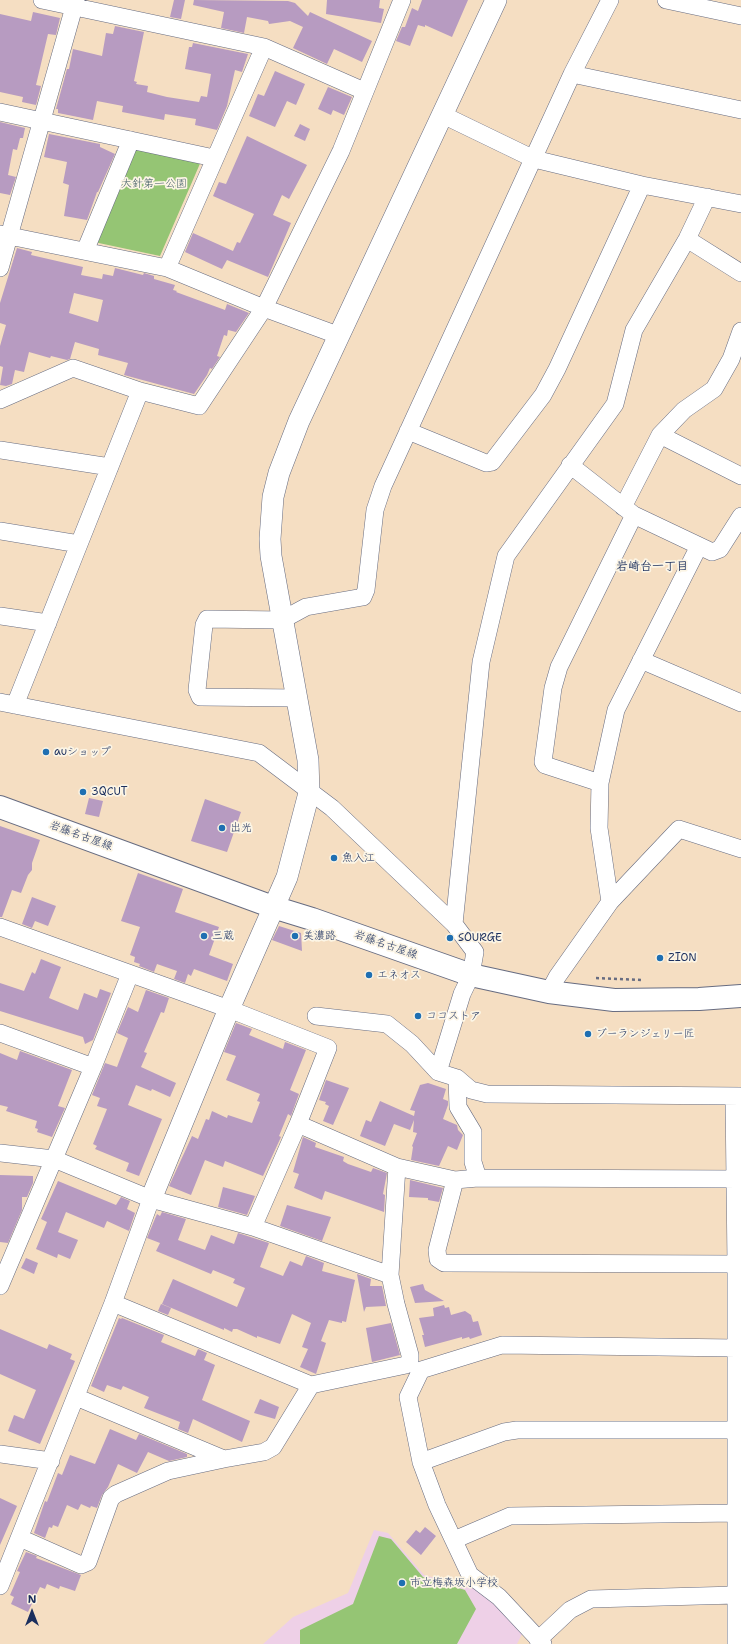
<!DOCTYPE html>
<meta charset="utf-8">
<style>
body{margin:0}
#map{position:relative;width:741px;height:1644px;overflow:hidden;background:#f5dec2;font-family:"Shantell Sans",sans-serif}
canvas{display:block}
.north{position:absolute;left:12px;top:1592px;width:40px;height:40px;-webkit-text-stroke:3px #fcf5e5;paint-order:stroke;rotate:0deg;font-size:11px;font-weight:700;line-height:16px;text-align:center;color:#1b2f5e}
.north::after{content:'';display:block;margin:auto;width:14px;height:18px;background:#1b2f5e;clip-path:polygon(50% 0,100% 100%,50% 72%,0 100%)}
</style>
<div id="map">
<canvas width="741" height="1644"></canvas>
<div class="north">N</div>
</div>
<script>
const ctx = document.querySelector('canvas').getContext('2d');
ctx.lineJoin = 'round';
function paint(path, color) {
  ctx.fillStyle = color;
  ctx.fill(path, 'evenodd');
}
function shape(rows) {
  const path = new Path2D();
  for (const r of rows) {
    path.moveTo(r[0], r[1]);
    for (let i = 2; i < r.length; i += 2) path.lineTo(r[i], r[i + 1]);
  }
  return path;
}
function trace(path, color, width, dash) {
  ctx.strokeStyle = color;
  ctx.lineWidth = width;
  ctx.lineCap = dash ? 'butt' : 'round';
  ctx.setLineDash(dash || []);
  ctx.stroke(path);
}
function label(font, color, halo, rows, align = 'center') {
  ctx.font = font + ' "Shantell Sans","Klee One",sans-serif';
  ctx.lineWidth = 3.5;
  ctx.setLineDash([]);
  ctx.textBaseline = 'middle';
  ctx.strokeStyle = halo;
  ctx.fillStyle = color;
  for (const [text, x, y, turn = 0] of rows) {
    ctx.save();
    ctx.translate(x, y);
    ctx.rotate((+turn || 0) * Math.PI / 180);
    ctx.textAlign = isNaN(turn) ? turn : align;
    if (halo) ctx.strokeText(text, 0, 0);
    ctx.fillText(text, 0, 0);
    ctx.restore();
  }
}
paint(shape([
 [374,1530,388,1533,424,1575,479,1590,523,1632,517,1644,263,1644,293,1617,348,1593]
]), '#eed0e7');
paint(shape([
 [133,144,202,159,160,256,94,242],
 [379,1536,391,1539,423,1577,465,1590,476,1609,457,1644,300,1644,300,1630,353,1604]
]), '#95c574');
paint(shape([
 [174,0,185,0,181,19,170,17],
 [194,0,288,1,295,3,308,16,310,12,372,41,362,62,334,49,327,64,293,48,303,27,290,21,269,24,268,21,247,17,244,33,221,28,224,12,193,5],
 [327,0,380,0,379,8,384,9,381,23,326,14],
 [422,0,468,0,452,37,425,25,425,27,418,25,410,46,396,41,402,27,405,27,412,8,418,11],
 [33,12,60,18,56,35,48,34,36,85,41,86,36,105,22,102,23,97,0,92,0,14,31,21],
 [115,26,144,32,134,81,137,82,136,84,148,86,147,92,167,97,199,102,201,96,207,97,211,74,185,69,189,47,192,47,193,43,248,54,242,72,235,70,227,106,217,130,195,125,196,119,165,114,164,120,122,112,123,106,97,101,93,120,58,113,58,109,56,109,67,69,69,69,73,49,102,56,106,33,113,34],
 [275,71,305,84,296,105,287,101,275,127,249,116,258,94,264,96],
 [328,87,352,97,344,115,333,110,331,115,318,109],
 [0,122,25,128,23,138,20,138,17,150,13,149,8,175,16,177,10,195,0,193],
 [300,124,310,129,305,141,294,136],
 [49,134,100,144,100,147,115,154,98,192,97,192,87,220,64,216,69,185,63,183,67,162,44,157],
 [247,136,307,165,289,199,282,195,273,215,291,223,268,277,227,260,222,269,185,252,193,233,233,251,237,242,240,243,254,214,213,196,219,182,226,184],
 [17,248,32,252,31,255,83,267,81,275,102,279,103,274,113,276,115,268,143,275,144,273,154,276,154,279,175,285,173,290,177,291,176,292,225,310,227,304,249,313,236,332,228,330,227,336,224,335,217,356,220,357,212,369,210,368,207,375,194,394,124,375,128,363,98,355,99,349,75,342,70,359,67,360,51,356,50,358,29,352,24,372,15,370,12,384,6,386,0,385,3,367,0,366,0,346,6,325,0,323,0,303],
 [74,293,103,300,98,322,69,313],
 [89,798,103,801,99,817,85,814],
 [205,799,241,812,227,852,191,841],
 [0,826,40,840,32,863,32,870,28,875,21,893,12,890,2,917,0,917],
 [138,873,183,889,175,912,219,927,209,955,233,964,227,981,194,969,191,976,188,974,185,983,174,979,177,971,157,964,154,972,139,966,140,964,134,962,135,957,130,955,140,927,121,921],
 [32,897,56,906,48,926,35,921,32,928,22,924],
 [279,926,301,933,302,951,272,940],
 [41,959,61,967,49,998,78,1010,84,993,97,998,100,989,111,993,93,1040,85,1044,83,1037,0,1011,0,983,24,991,32,972,35,974],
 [146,990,169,998,164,1013,161,1012,144,1052,147,1053,141,1067,176,1083,170,1097,152,1089,151,1091,136,1085,128,1105,162,1119,139,1176,126,1171,129,1163,95,1149,97,1146,93,1144,107,1109,97,1106,100,1098,92,1095,105,1063,117,1067,128,1038,117,1033,128,1007,138,1012],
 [236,1023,252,1029,249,1035,283,1049,285,1042,306,1050,290,1090,299,1094,291,1116,288,1114,279,1136,281,1137,263,1176,225,1161,223,1167,205,1160,191,1195,169,1186,192,1136,198,1139,206,1119,209,1120,212,1111,227,1118,228,1115,252,1123,260,1102,257,1101,260,1094,226,1080,236,1056,224,1052],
 [20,1051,72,1070,58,1106,65,1108,52,1137,37,1132,38,1129,35,1128,37,1121,6,1111,8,1107,0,1105,0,1053,17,1060],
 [326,1080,349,1088,333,1125,323,1121,329,1106,325,1104,326,1102,319,1100],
 [428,1083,446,1089,443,1099,448,1101,448,1105,443,1119,457,1125,458,1130,463,1135,457,1150,448,1146,439,1166,411,1160,413,1147,412,1146,417,1133,413,1132,414,1120,410,1130,394,1124,385,1146,360,1136,366,1120,371,1122,380,1101,414,1116,415,1111,410,1110,420,1085],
 [303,1137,316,1143,315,1147,344,1157,343,1161,348,1164,371,1172,373,1168,387,1173,383,1194,385,1195,384,1212,325,1191,322,1200,294,1188,299,1174,293,1172],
 [0,1175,33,1176,33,1183,27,1197,22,1197,22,1210,8,1243,0,1242],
 [410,1180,443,1188,439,1202,428,1200,428,1198,409,1197],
 [58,1181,116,1205,121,1197,130,1201,127,1209,135,1213,129,1231,107,1221,104,1228,66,1212,58,1232,78,1240,70,1259,58,1254,57,1258,36,1249,47,1222,41,1219],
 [223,1187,255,1196,247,1215,218,1207],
 [287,1205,331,1217,322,1241,280,1226],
 [162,1212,186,1219,178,1240,205,1250,211,1235,234,1244,238,1233,269,1243,260,1267,283,1276,290,1261,302,1266,306,1256,324,1263,322,1271,355,1280,346,1322,342,1321,342,1323,329,1320,321,1341,326,1343,316,1374,300,1367,308,1349,302,1347,311,1323,292,1314,280,1344,257,1336,257,1338,237,1329,233,1329,232,1332,224,1328,224,1330,162,1304,173,1279,237,1307,245,1288,233,1283,235,1279,213,1270,211,1274,156,1251,160,1243,147,1238,154,1221,157,1214,160,1216],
 [26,1258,38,1263,34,1274,21,1268],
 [357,1274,371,1279,370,1286,382,1286,386,1306,366,1307,364,1312],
 [423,1284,425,1290,444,1301,415,1303,410,1287],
 [161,1304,171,1308,168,1315,158,1311],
 [444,1305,445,1308,449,1307,451,1315,465,1311,471,1315,473,1322,478,1321,482,1335,470,1339,469,1337,462,1339,462,1337,425,1347,422,1335,424,1335,419,1318,434,1316,433,1308],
 [119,1318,121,1319,122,1318,164,1335,161,1342,195,1356,198,1349,207,1353,204,1360,215,1365,202,1400,250,1421,242,1442,193,1419,188,1433,178,1429,180,1422,144,1408,149,1397,123,1386,121,1390,107,1385,104,1392,91,1386],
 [391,1323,400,1355,372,1362,366,1328],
 [0,1329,47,1349,49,1344,72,1354,70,1359,75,1361,40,1444,8,1431,14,1415,24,1419,36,1390,0,1374],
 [260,1399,279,1407,275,1419,254,1413],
 [110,1429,136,1440,139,1434,187,1454,187,1457,169,1461,148,1452,137,1473,118,1464,108,1487,102,1495,97,1508,91,1506,90,1508,81,1504,78,1510,67,1505,58,1527,53,1525,52,1528,49,1527,45,1538,34,1533,45,1501,47,1502,58,1473,62,1475,70,1455,95,1464],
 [0,1498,17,1506,0,1545],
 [425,1527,436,1536,421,1555,406,1542,416,1530,420,1533],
 [26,1552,37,1556,36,1558,81,1575,75,1591,60,1586,59,1589,47,1584,45,1589,40,1587,28,1612,11,1604,14,1597,10,1595,20,1572,17,1571]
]), '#b79bc1');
const minor = shape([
 [42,0,264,47,364,91],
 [666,0,741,16],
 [572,74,741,110],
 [0,112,214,158],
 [443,115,534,159,642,185,741,204],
 [0,234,167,268,264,308,340,336],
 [687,239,741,273],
 [85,251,131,140],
 [0,268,76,0],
 [167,268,264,47],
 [0,400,73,368,140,391,199,406,264,308,341,151,402,0],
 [408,431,486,463,492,462,543,395,557,369,642,185],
 [660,435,741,476],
 [0,450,110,467],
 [570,465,634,515,712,552,720,549,741,516],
 [623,507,660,435,684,410,714,389,731,359,741,331],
 [0,531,79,544],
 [0,616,48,623],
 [641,660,741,703],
 [298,698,200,697,197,690,204,625,207,619,282,620,306,607,363,597,366,590,375,510,383,486,572,74,610,0],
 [0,702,259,753,332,808,454,924],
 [15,705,140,391],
 [600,783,545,765,543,762,553,688,559,667,634,515],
 [610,902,599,828,600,783,616,710,699,546],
 [0,927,229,1009,328,1048,298,1124,253,1227],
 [549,992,557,977,610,902,679,829,741,849],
 [316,1016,387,1024,412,1044,438,1072,457,1078,471,1090,487,1094,741,1096],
 [0,1033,93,1067],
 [438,1072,462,994,471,975,475,952,454,924,481,662,506,556,615,404,634,330,687,239,707,197],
 [457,1078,458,1107,473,1132,473,1162,478,1178],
 [734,1097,736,1264,736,1644],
 [298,1124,397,1167,455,1180],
 [0,1153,54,1159,151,1199,253,1227,390,1275,396,1304,410,1355,410,1360,406,1365,311,1385,113,1303],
 [736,1264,444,1263,438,1259,437,1250,455,1180,478,1178,741,1179],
 [390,1275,397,1167],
 [0,1286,93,1067,130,974],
 [76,1397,224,1459,264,1452,273,1447,311,1385],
 [0,1454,51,1461],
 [421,1462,504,1432,517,1430,741,1430],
 [20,1538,81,1565,88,1562,111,1498,116,1494,168,1471,224,1459],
 [454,1540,510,1516,736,1513],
 [0,1586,113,1303,151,1199],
 [538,1640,570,1610,591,1599,736,1595],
 [543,1644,499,1597,470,1575,437,1505,421,1462,408,1397,421,1370,502,1345,736,1348]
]);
const tertiary = shape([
 [151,1199,229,1009,287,877,309,793,308,760,271,556,270,539,273,497,279,473,299,421,496,0]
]);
const secondary = shape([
 [0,807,273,907,312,919,471,975,549,992,614,1000,699,999,741,996]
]);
trace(minor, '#676c81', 18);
trace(tertiary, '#676c81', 22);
trace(secondary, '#676c81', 24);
trace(shape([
 [596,978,641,980]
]), '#676c81', 2.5, [3, 3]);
trace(minor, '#fff', 17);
trace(tertiary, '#fff', 21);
trace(secondary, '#fff', 22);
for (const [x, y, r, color] of [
 [46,752,4,"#1f6fb2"],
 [83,792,4,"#1f6fb2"],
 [222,828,4,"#1f6fb2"],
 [334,858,4,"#1f6fb2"],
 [204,936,4,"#1f6fb2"],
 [295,936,4,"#1f6fb2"],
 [450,938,4,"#1f6fb2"],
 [660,958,4,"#1f6fb2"],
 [369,975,4,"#1f6fb2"],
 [418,1016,4,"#1f6fb2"],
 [588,1034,4,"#1f6fb2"],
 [402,1583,4,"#1f6fb2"]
]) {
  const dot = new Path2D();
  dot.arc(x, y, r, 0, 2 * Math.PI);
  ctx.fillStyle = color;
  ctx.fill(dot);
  trace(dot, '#fcf5e5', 1.5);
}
label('11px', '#405c65', '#fcf5e5', [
 ["大針第一公園",154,184]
]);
label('11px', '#1b2f5e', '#fcf5e5', [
 ["auショップ",54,752],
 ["3QCUT",91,792],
 ["出光",230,828],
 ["魚入江",342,858],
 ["三蔵",212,936],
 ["美濃路",303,936],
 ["SOURGE",458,938],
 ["ZION",668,958],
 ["エネオス",377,975],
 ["ココストア",426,1016],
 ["ブーランジェリー匠",596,1034],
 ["市立梅森坂小学校",410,1583]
], 'left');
label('11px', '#1b2f5e', '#fcf5e5', [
 ["岩藤名古屋線",81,836,20],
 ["岩藤名古屋線",386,945,19]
]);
label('bold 12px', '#1b2f5e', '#fcf5e5', [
 ["岩崎台一丁目",652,567]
]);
</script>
